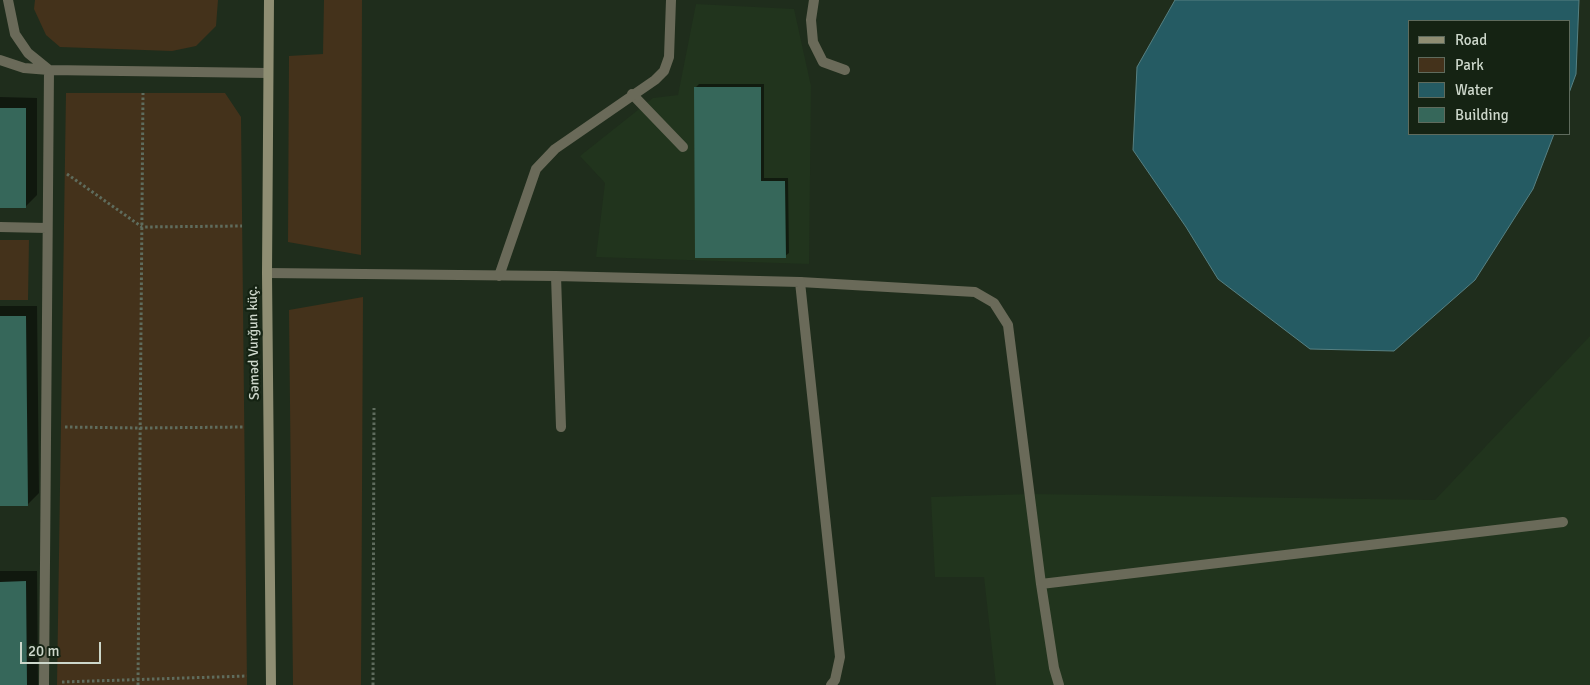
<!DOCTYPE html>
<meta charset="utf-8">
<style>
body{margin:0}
#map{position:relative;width:1590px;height:685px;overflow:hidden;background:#1f2d1c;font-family:Signika,sans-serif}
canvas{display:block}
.legend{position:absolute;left:1408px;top:20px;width:162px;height:115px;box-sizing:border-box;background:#152313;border:1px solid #5f6b5d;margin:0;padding:6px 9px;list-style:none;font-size:15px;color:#cdd7cb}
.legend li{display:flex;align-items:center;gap:10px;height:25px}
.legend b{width:25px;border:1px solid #5f6b5d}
.scale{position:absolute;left:20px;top:642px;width:81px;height:22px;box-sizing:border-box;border:2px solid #cdd7cb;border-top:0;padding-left:6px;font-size:15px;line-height:18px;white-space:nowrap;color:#cdd7cb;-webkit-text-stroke:4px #152313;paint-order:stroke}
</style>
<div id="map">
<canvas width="1590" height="685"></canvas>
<ul class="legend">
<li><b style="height:6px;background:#8f8e73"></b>Road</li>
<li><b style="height:14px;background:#44321b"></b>Park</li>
<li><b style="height:14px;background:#255b63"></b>Water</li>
<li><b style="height:14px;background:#36675a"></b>Building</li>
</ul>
<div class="scale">20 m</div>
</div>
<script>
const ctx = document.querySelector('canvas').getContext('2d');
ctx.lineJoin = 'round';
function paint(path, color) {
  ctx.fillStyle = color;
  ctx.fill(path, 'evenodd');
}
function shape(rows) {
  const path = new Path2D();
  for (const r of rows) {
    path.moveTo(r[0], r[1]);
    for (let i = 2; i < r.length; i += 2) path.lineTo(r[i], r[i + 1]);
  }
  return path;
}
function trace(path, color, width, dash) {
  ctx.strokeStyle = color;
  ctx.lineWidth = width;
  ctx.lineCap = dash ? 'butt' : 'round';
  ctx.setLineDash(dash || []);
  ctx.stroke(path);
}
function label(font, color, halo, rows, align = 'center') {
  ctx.font = font + ' Signika,sans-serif';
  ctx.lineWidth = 4.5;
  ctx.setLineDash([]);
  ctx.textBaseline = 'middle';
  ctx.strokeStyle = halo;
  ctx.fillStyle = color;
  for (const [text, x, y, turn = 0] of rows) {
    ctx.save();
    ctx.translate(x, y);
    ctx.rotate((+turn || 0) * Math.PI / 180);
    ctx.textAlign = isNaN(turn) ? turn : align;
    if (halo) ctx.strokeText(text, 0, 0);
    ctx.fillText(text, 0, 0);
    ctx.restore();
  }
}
paint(shape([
 [696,4,794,9,811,86,809,264,596,257,605,183,580,156,653,98,678,95],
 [1590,336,1590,685,996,685,984,577,935,577,931,497,1030,494,1435,500]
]), '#21341d');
paint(shape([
 [35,0,218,0,216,26,196,46,172,51,60,47,46,35,34,9],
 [324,0,362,0,361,255,288,242,289,56,323,54],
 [66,93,225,93,241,117,247,685,57,685],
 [0,240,29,240,28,300,0,300],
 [363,297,361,685,293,685,289,310]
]), '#44321b');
const water = shape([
 [1175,0,1579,0,1576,74,1569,93,1569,21,1409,21,1409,134,1554,134,1533,189,1475,280,1394,351,1310,349,1218,279,1186,227,1133,150,1137,67,1175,0]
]);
paint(water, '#255b63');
trace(water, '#578082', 1);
paint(shape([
 [699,84,764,84,764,178,788,178,789,253,785,256,696,87],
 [0,97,37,98,37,195,26,206,0,206],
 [0,306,37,306,39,493,28,504,0,505],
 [0,571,37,571,38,685,0,685]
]), '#0007');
paint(shape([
 [694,87,761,87,761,181,785,181,786,258,695,258],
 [0,108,26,108,26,208,0,208],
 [0,316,26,316,28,506,0,506],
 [26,581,27,685,0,685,0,582]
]), '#36675a');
trace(shape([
 [67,174,142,227,242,226],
 [65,427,140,428,244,427],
 [62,682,247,676],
 [138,685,143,93],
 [373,685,374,408]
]), '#5f6c5d', 3, [2.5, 2.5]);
trace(shape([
 [8,0,15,34,28,53,49,70,44,685],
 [0,60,24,68,49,70,268,73],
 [632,94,683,147],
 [0,227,47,228],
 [800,282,975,292,994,303,1008,325,1041,584,1054,668,1059,685],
 [1041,584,1563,522]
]), '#6a6a59', 10);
trace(shape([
 [814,0,811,20,813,42,823,62,845,70],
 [267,273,556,276,800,282,840,657,835,680,831,685],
 [499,276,536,169,555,149,655,80,664,71,669,57,671,0],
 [556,276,561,427]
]), '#6a6a59', 10);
trace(shape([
 [269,0,267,273,271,685]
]), '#8f8e73', 10);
label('14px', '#cdd7cb', '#152313', [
 ["Səməd Vurğun küç.",254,343,-91]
]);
</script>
